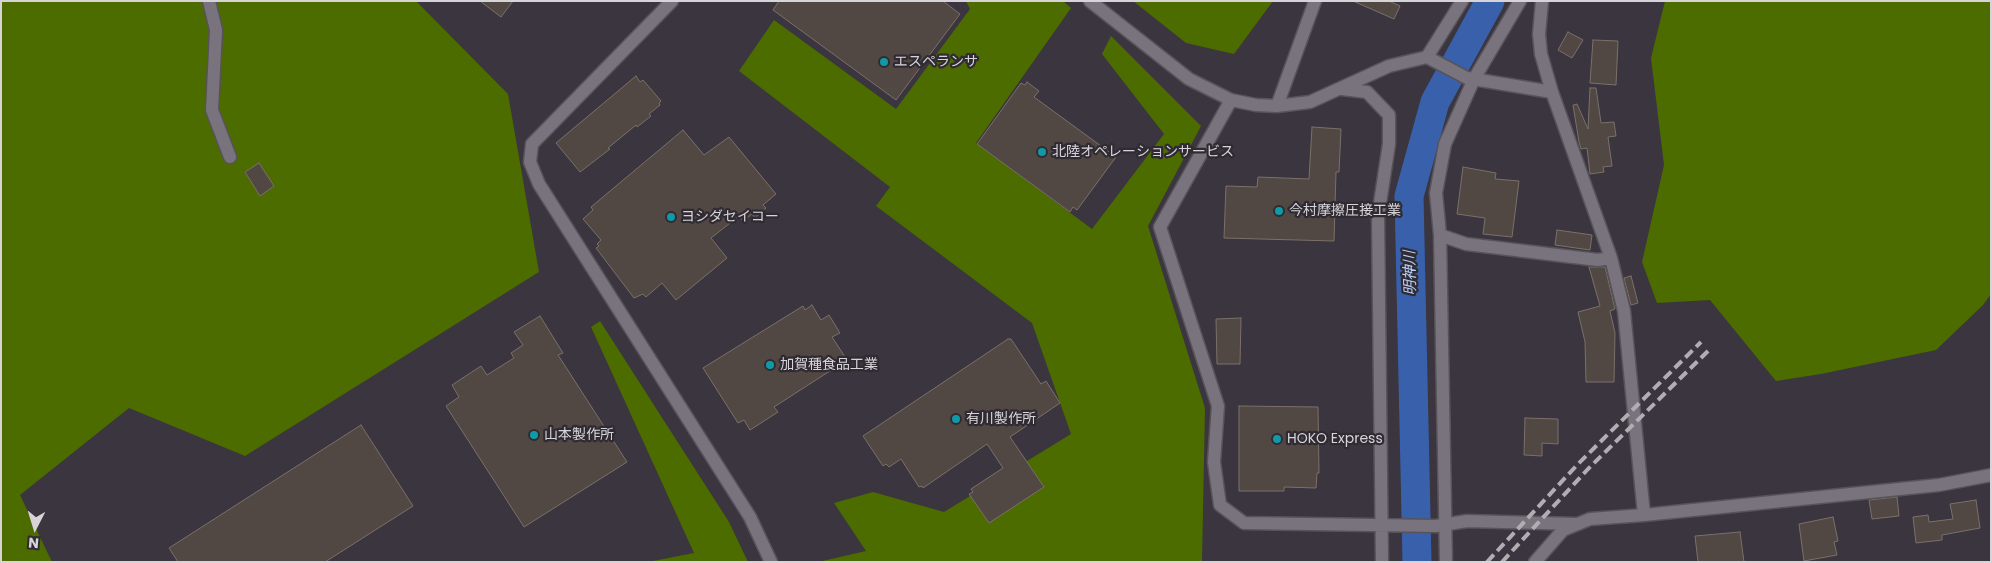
<!DOCTYPE html>
<meta charset="utf-8">
<style>
body{margin:0}
#map{position:relative;width:1992px;height:563px;overflow:hidden;background:#3a353e;font-family:Poppins,sans-serif}
canvas{display:block}
.frame{position:absolute;inset:0;border:2px solid #d7d4d9;pointer-events:none}
.north{position:absolute;left:10px;top:503px;width:50px;height:50px;-webkit-text-stroke:4px #302b33;paint-order:stroke;rotate:185deg;font-size:14px;font-weight:700;line-height:20px;text-align:center;color:#d7d4d9}
.north::after{content:'';display:block;margin:auto;width:18px;height:22px;background:#d7d4d9;clip-path:polygon(50% 0,100% 100%,50% 72%,0 100%)}
</style>
<div id="map">
<canvas width="1992" height="563"></canvas>
<div class="frame"></div>
<div class="north">N</div>
</div>
<script>
const ctx = document.querySelector('canvas').getContext('2d');
ctx.lineJoin = 'round';
function paint(path, color) {
  ctx.fillStyle = color;
  ctx.fill(path, 'evenodd');
}
function shape(rows) {
  const path = new Path2D();
  for (const r of rows) {
    path.moveTo(r[0], r[1]);
    for (let i = 2; i < r.length; i += 2) path.lineTo(r[i], r[i + 1]);
  }
  return path;
}
function trace(path, color, width, dash) {
  ctx.strokeStyle = color;
  ctx.lineWidth = width;
  ctx.lineCap = dash ? 'butt' : 'round';
  ctx.setLineDash(dash || []);
  ctx.stroke(path);
}
function label(font, color, halo, rows, align = 'center') {
  ctx.font = font + ' Poppins,"Noto Sans JP",sans-serif';
  ctx.lineWidth = 4.5;
  ctx.setLineDash([]);
  ctx.textBaseline = 'middle';
  ctx.strokeStyle = halo;
  ctx.fillStyle = color;
  for (const [text, x, y, turn = 0] of rows) {
    ctx.save();
    ctx.translate(x, y);
    ctx.rotate((+turn || 0) * Math.PI / 180);
    ctx.textAlign = isNaN(turn) ? turn : align;
    if (halo) ctx.strokeText(text, 0, 0);
    ctx.fillText(text, 0, 0);
    ctx.restore();
  }
}
paint(shape([
 [1,1,416,1,508,94,539,272,245,456,129,408,20,495,52,562,1,562],
 [966,1,1063,1,1071,8,976,143,1092,229,1164,134,1102,54,1111,36,1201,126,1148,226,1205,408,1202,562,818,562,866,551,834,503,873,492,944,512,1071,434,1032,323,876,206,890,187,739,71,774,20,896,109,970,9],
 [1133,1,1273,1,1234,54,1186,43],
 [1665,1,1991,1,1991,294,1983,305,1936,350,1821,374,1776,381,1710,300,1657,303,1642,262,1664,165,1651,58],
 [600,321,729,522,748,562,648,562,694,553,591,327]
]), '#4c6c00');
trace(shape([
 [1417,562,1409,196,1435,102,1490,1]
]), '#3961ab', 29);
const building = shape([
 [480,1,513,1,501,17,480,1],
 [779,1,943,1,960,14,896,100,773,10,779,1],
 [1353,1,1389,1,1400,6,1394,19,1353,1],
 [1568,32,1583,40,1572,58,1558,50,1568,32],
 [1593,40,1618,41,1616,85,1590,83,1593,40],
 [636,76,640,82,643,80,661,101,659,103,660,105,649,114,651,116,637,127,636,125,608,148,610,149,580,172,556,143,636,76],
 [1027,82,1039,91,1034,97,1116,157,1077,210,1073,207,1070,212,977,144,1021,83,1025,85,1027,82],
 [1590,88,1596,88,1601,123,1614,122,1616,136,1608,137,1612,166,1603,167,1604,172,1590,174,1587,148,1581,149,1579,142,1573,105,1577,104,1588,129,1590,88],
 [1312,127,1341,129,1339,172,1336,172,1334,241,1224,238,1226,186,1257,187,1258,177,1309,179,1312,127],
 [683,130,704,155,729,137,776,194,763,205,766,208,755,218,752,214,743,221,739,216,711,238,727,258,676,300,662,283,646,297,643,294,634,298,596,248,599,246,597,244,601,240,583,219,593,210,591,207,683,130],
 [259,163,274,186,260,196,245,172,259,163],
 [1463,167,1496,173,1495,179,1519,181,1512,237,1483,234,1485,218,1457,214,1463,167],
 [1557,230,1592,235,1590,250,1555,245,1557,230],
 [1589,267,1605,267,1615,309,1610,311,1615,333,1614,382,1586,382,1585,342,1578,312,1600,306,1589,267],
 [1631,276,1638,303,1631,305,1624,278,1631,276],
 [812,305,821,320,829,315,840,333,832,337,847,360,774,407,778,412,750,430,744,420,738,423,703,368,803,306,805,310,812,305],
 [540,316,563,353,558,355,627,462,524,527,446,406,459,397,452,385,481,366,487,375,514,358,511,353,523,345,514,332,540,316],
 [1241,318,1240,364,1217,364,1216,319,1241,318],
 [1008,339,1011,339,1041,384,1046,381,1060,403,1010,437,1044,487,989,523,969,494,973,492,971,489,1003,468,987,444,923,488,922,486,919,487,901,459,889,467,886,464,883,466,863,436,1008,339],
 [1239,406,1318,407,1319,473,1317,473,1316,488,1284,487,1284,491,1239,491,1239,406],
 [1525,418,1558,419,1558,444,1542,443,1542,456,1524,455,1525,418],
 [361,425,413,506,325,562,178,562,169,548,361,425],
 [1897,497,1899,516,1872,519,1869,500,1897,497],
 [1976,500,1980,528,1942,535,1942,540,1916,543,1913,517,1928,515,1929,522,1953,519,1950,504,1976,500],
 [1833,517,1838,541,1834,542,1837,555,1804,561,1799,524,1833,517],
 [1740,532,1744,562,1698,562,1695,536,1740,532]
]);
paint(building, '#524843');
trace(building, '#7b706a', 1);
const minor = shape([
 [209,1,216,30,212,110,230,157],
 [672,1,532,144,530,162,539,184,750,517,771,562],
 [1090,1,1189,79,1231,100,1256,105,1277,106,1310,102,1389,66,1427,57,1467,78,1552,92,1611,258,1624,311,1644,515],
 [1542,1,1539,34,1541,54,1552,92],
 [1427,57,1462,1],
 [1342,89,1367,92,1389,115,1389,144,1378,216,1382,562],
 [1231,100,1160,227,1218,406,1214,462,1220,505,1244,523,1436,526,1467,521,1577,524],
 [1277,106,1315,1],
 [1440,235,1466,244,1598,260,1611,258],
 [1446,562,1440,235,1436,193,1445,144,1474,79,1520,1],
 [1535,562,1563,530,1590,519,1644,515,1939,485,1991,475]
]);
trace(minor, '#58535a', 15);
trace(minor, '#79737d', 12);
trace(shape([
 [1487,562,1578,464,1701,342],
 [1502,562,1588,469,1709,350]
]), '#b1aeb3', 4, [10, 5]);
for (const [x, y, r, color] of [
 [884,62,5,"#0f9aa8"],
 [1042,152,5,"#0f9aa8"],
 [1279,211,5,"#0f9aa8"],
 [671,217,5,"#0f9aa8"],
 [770,365,5,"#0f9aa8"],
 [956,419,5,"#0f9aa8"],
 [534,435,5,"#0f9aa8"],
 [1277,439,5,"#0f9aa8"]
]) {
  const dot = new Path2D();
  dot.arc(x, y, r, 0, 2 * Math.PI);
  ctx.fillStyle = color;
  ctx.fill(dot);
  trace(dot, '#302b33', 2);
}
label('14px', '#d7d4d9', '#302b33', [
 ["エスペランサ",894,62],
 ["北陸オペレーションサービス",1052,152],
 ["今村摩擦圧接工業",1289,211],
 ["ヨシダセイコー",681,217],
 ["加賀種食品工業",780,365],
 ["有川製作所",966,419],
 ["山本製作所",544,435],
 ["HOKO Express",1287,439]
], 'left');
label('italic 15px', '#b7cef7', '#302b33', [
 ["明神川",1411,273,-91]
]);
</script>
